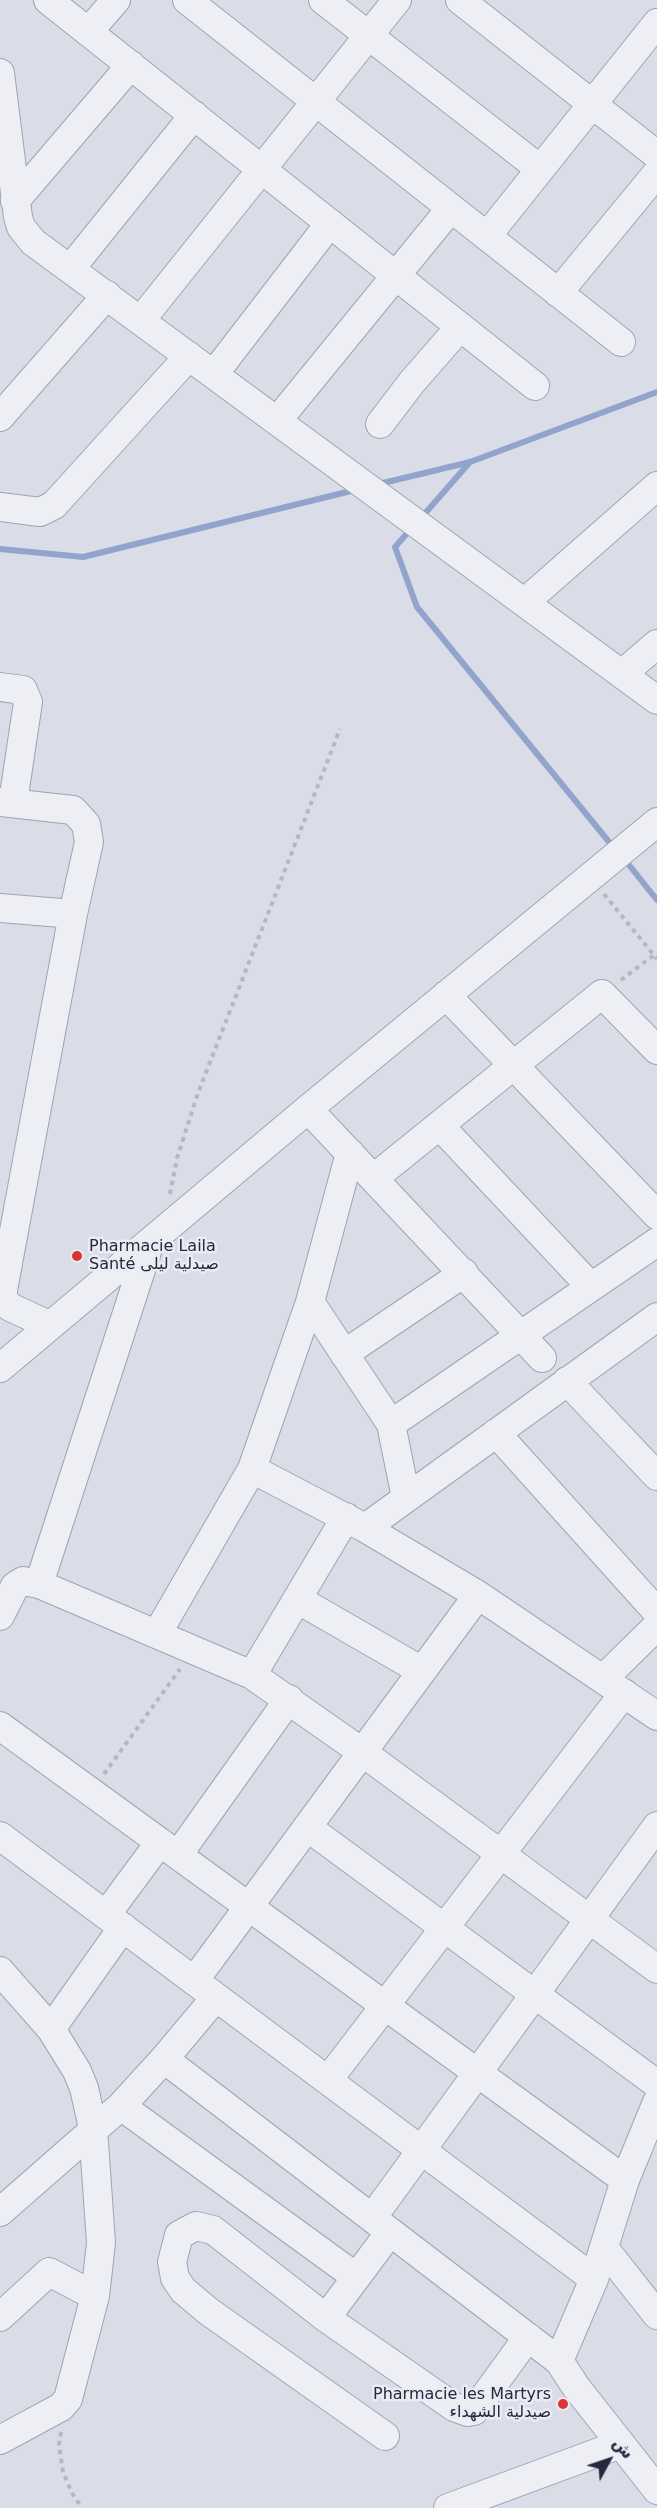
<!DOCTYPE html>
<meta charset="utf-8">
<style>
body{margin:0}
#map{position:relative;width:657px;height:2508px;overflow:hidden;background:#dadde7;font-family:"DejaVu Sans","Noto Naskh Arabic",sans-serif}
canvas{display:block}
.north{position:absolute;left:579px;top:2430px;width:60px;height:60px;-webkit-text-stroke:4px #eaecf4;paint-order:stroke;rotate:50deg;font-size:16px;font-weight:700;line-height:24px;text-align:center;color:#24293e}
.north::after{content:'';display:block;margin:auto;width:21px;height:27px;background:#24293e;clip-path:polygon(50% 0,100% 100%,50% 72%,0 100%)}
</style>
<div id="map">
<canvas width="657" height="2508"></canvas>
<div class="north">ش</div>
</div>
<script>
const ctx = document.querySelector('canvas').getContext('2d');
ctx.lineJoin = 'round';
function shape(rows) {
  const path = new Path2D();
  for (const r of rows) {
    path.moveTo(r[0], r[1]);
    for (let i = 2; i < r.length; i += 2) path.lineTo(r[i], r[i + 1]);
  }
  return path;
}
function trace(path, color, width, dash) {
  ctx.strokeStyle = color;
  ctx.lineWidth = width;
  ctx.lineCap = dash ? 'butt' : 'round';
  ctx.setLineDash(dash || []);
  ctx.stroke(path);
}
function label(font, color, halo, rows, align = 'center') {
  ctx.font = font + ' "DejaVu Sans","Noto Naskh Arabic",sans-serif';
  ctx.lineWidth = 5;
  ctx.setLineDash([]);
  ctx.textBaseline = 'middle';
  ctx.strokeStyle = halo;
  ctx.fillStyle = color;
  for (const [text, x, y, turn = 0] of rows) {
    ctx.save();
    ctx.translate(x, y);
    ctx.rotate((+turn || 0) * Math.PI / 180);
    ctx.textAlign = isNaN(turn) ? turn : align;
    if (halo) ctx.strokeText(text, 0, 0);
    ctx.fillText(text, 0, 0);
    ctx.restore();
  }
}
trace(shape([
 [379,484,470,462,657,392],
 [421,518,470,462],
 [410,530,395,547,417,607,614,848],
 [0,549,83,557,355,490],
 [625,860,657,900]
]), '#92a4cb', 6);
const minor = shape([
 [48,0,535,386],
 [187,0,621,342],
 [323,0,540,169],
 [460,0,657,155],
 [88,32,116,0],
 [0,73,18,217,21,227,33,242,657,700],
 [15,201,131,65],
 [487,236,657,23],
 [71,268,194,115],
 [558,293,657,173],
 [141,320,397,0],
 [214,374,330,223],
 [0,417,107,295],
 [277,421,451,208],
 [380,424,412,382,460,327],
 [0,507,40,512,54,505,189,356],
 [525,602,657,486],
 [622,674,657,644],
 [0,687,23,690,28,702,13,802],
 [0,802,73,810,86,824,89,842,73,914,3,1290,3,1300,10,1307,49,1325],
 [0,908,73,914],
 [446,995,657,1215],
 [308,1109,542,1358],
 [440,1126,591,1287],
 [374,1178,602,994,657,1050],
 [310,1302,391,1424,406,1498],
 [344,1354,464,1273],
 [0,1368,308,1109,657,822],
 [567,1381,657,1476],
 [391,1424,657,1242],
 [496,1433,657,1612],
 [252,1469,365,1528,478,1595,657,1716],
 [365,1528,657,1317],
 [39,1584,150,1242],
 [297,1599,422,1671],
 [0,1616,15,1586,23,1581,39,1584,252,1675,362,1752,657,1969],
 [157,1634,252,1469,310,1302,350,1153],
 [252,1675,346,1517],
 [603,1679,657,1626],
 [0,1726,625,2180],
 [307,1827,657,2084],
 [0,1836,594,2279],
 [178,1855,289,1699],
 [106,1915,160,1842],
 [0,1971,51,2029,77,2071,84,2088,93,2128,101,2243,95,2296,68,2399,61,2407,0,2440],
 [194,1981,478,1595],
 [51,2029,123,1927],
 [164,2059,559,2361],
 [328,2080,624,1693],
 [657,2102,625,2180,594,2279,559,2361,576,2387,657,2490],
 [121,2106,356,2277],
 [0,2212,121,2106,164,2059,216,1997],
 [372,2218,657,1826],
 [604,2248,657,2315],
 [0,2317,49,2272,95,2296],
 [326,2318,390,2232],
 [385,2436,208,2311,183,2290,175,2278,172,2262,179,2235,196,2226,213,2230,326,2318,454,2407,468,2412,474,2411,528,2337],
 [448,2508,621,2444]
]);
trace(minor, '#a0a3b1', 30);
trace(shape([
 [604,894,657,959],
 [621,980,654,955],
 [170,1194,177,1158,198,1093,340,729],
 [104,1774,180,1669],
 [61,2432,59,2445,63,2472,72,2493,82,2508]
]), '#b5b8c2', 4, [4.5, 4.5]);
trace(minor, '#edeff5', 28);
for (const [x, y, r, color] of [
 [77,1256,6,"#d93532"],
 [563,2404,6,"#d93532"]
]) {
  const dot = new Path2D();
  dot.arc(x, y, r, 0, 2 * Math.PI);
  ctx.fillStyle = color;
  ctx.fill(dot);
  trace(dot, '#eaecf4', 2);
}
label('16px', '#24293e', '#eaecf4', [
 ["Pharmacie Laila",89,1247],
 ["Santé صيدلية ليلى",89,1265],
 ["Pharmacie les Martyrs",551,2395,"right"],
 ["صيدلية الشهداء",551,2413,"right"]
], 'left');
</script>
